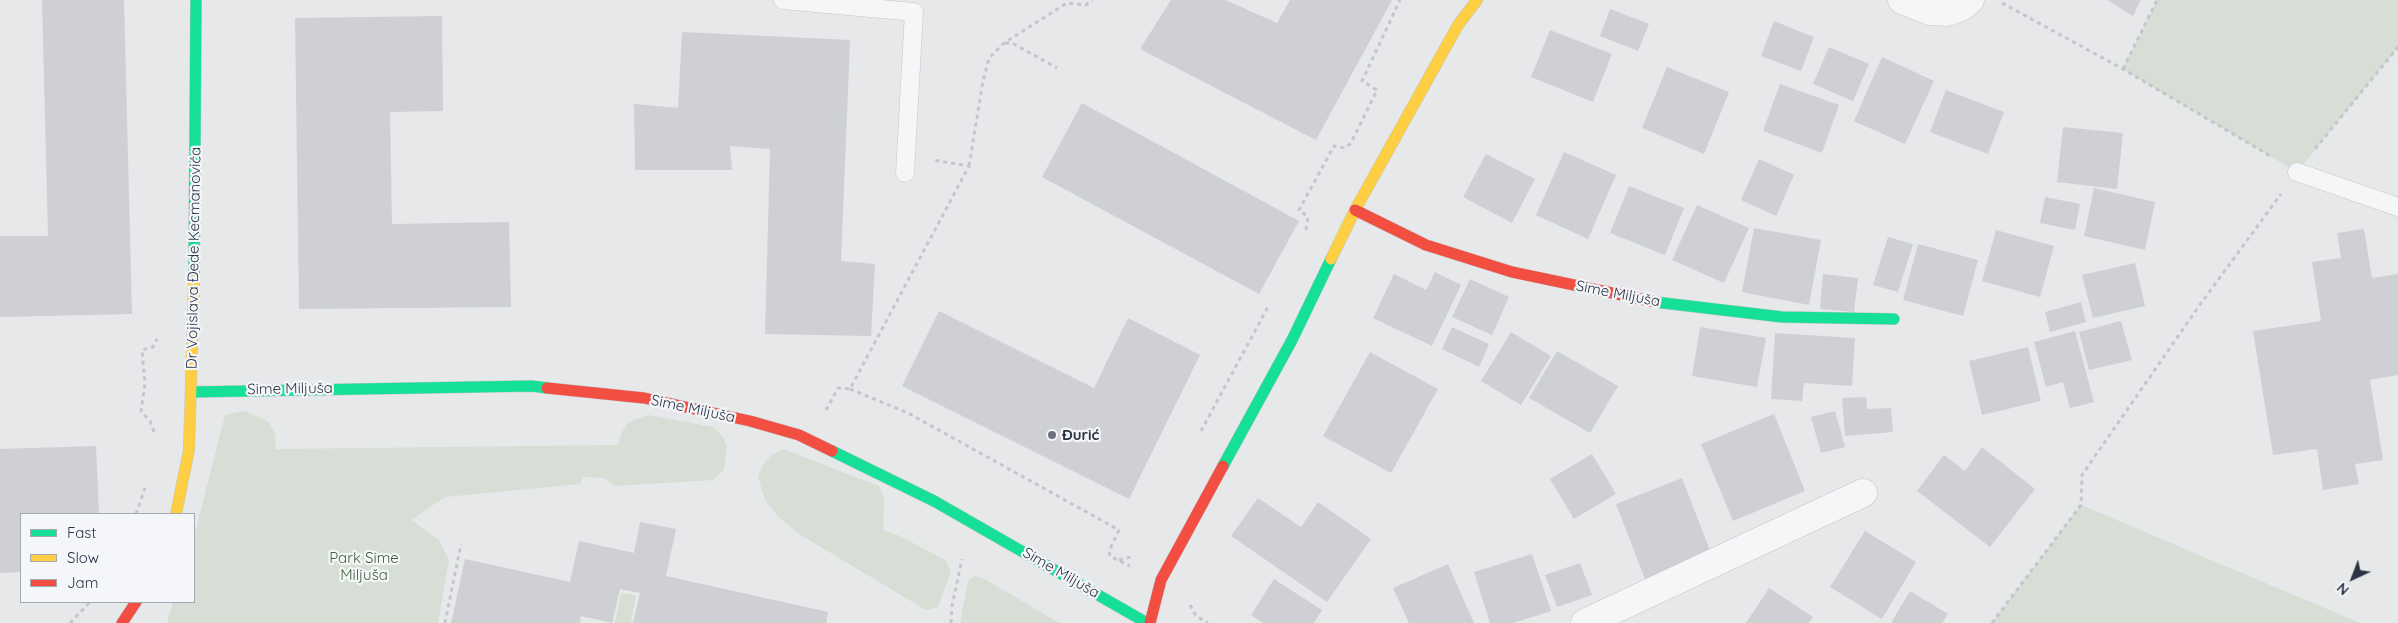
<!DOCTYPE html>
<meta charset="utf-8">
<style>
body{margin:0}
#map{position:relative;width:2398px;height:623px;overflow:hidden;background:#e6e8ea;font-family:Quicksand,sans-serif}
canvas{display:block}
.legend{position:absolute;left:20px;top:513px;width:175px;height:90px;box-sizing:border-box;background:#f4f6f9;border:1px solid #a4a8b1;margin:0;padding:6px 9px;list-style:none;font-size:15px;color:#2b3445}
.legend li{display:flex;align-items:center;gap:10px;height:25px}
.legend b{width:25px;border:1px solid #a4a8b1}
.north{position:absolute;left:2328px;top:553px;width:50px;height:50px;-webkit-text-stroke:4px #f4f6f9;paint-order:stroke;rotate:223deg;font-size:14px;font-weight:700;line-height:20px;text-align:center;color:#2b3445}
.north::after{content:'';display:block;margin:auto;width:18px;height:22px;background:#2b3445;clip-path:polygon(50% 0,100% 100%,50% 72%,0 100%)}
</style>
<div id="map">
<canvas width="2398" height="623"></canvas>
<ul class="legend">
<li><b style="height:6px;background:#16e098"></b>Fast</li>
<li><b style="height:6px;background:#ffcf43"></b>Slow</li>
<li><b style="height:6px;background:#f24e42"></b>Jam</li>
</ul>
<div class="north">N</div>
</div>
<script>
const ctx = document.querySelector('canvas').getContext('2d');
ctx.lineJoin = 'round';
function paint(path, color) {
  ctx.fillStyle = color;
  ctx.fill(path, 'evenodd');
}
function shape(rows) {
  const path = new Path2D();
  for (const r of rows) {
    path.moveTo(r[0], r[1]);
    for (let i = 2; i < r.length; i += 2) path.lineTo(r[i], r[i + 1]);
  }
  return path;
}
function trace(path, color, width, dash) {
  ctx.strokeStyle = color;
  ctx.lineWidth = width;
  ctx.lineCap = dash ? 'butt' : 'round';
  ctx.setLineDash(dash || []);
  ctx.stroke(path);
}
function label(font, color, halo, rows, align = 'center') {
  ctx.font = font + ' Quicksand,sans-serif';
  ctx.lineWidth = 4.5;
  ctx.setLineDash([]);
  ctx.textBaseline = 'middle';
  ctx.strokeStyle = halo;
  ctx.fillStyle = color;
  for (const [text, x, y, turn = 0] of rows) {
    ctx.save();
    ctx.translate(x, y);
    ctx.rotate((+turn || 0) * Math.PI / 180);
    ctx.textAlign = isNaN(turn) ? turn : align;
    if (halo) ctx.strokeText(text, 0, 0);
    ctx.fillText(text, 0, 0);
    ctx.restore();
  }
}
paint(shape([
 [2157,0,2398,0,2398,47,2297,172,2123,69],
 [245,411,269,422,275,434,276,449,618,445,622,432,629,422,648,415,713,427,723,437,727,447,724,470,713,480,615,486,604,478,583,477,580,484,445,497,411,520,439,540,449,560,438,623,167,623,173,602,194,602,194,537,225,415],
 [783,449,879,486,884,499,883,530,900,536,945,560,951,571,938,607,926,610,799,534,778,516,765,500,758,477,763,465,771,455],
 [2081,505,2360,623,1992,623],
 [975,576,983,578,1059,623,960,623,968,581],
 [621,593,636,595,631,623,615,623]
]), '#d6ded6');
paint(shape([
 [42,0,124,0,132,314,0,317,0,236,48,236],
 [1171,0,1226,0,1277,23,1290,0,1392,0,1316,140,1140,49],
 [2107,0,2141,0,2133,16],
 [1610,9,1649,24,1638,51,1600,36],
 [442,16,443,111,390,112,392,224,509,222,511,307,299,309,295,18],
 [1774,21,1814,37,1801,71,1761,56],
 [1550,30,1612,54,1593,102,1531,77],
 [682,32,850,40,841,261,875,264,871,336,765,334,770,149,730,146,732,170,635,170,634,104,678,108],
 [1829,47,1869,64,1853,101,1813,84],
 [1882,57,1934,81,1905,144,1854,121],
 [1667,67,1729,92,1704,154,1642,128],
 [1780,84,1839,105,1822,153,1763,131],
 [1946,90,2004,112,1988,154,1930,132],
 [1082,103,1299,221,1259,294,1042,177],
 [2063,127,2123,133,2117,189,2057,182],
 [1564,152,1616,175,1588,239,1536,215],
 [1486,154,1535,179,1512,223,1463,197],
 [1759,159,1794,175,1776,216,1741,200],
 [1629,186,1684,208,1665,255,1610,233],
 [2094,188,2155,202,2145,250,2084,236],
 [2045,197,2080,204,2075,230,2040,223],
 [1697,205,1749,228,1724,283,1672,260],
 [1754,228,1821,240,1809,305,1742,292],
 [2364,229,2372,278,2398,274,2398,375,2370,380,2383,460,2355,464,2359,484,2323,490,2317,449,2273,455,2253,331,2321,321,2312,262,2341,258,2337,233],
 [1996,230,2054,246,2040,297,1982,281],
 [1888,237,1913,244,1898,292,1873,285],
 [1918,244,1978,260,1963,316,1903,300],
 [2135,263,2145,306,2093,318,2082,275],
 [1435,272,1461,285,1432,346,1373,318,1394,274,1426,290],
 [1823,274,1858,278,1854,312,1820,309],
 [1470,279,1509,297,1492,335,1452,317],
 [2081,302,2086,322,2050,332,2045,312],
 [939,311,1094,388,1128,318,1200,355,1129,499,902,386],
 [2121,321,2132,360,2089,370,2079,332],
 [1452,327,1489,344,1479,367,1442,349],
 [1700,327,1766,338,1757,387,1692,376],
 [2075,331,2094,402,2070,408,2063,382,2046,387,2034,342],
 [1511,332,1551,356,1521,405,1481,381],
 [1775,333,1855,338,1852,386,1804,383,1802,401,1771,399],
 [2028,347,2041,401,1982,415,1969,361],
 [1557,351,1618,386,1590,433,1529,398],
 [1370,352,1438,389,1391,473,1323,436],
 [1866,397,1867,409,1891,408,1893,432,1845,436,1842,398],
 [1835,411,1845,447,1821,453,1811,417],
 [1774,414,1805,491,1733,521,1701,444],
 [96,446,99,514,21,514,21,572,0,573,0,449],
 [1982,447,2035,489,1990,547,1917,491,1944,455,1965,471],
 [1592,454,1616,494,1574,519,1550,479],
 [1682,478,1711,553,1645,579,1616,504],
 [1258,498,1301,527,1318,502,1371,539,1327,602,1231,536],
 [640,522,676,529,666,576,828,612,826,623,633,623,640,593,620,589,612,623,581,616,580,623,451,623,465,559,570,582,579,541,634,553],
 [1865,531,1916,562,1882,619,1830,587],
 [1532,554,1551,611,1513,623,1490,623,1474,572],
 [1580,563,1592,595,1557,607,1545,575],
 [1448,564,1474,623,1409,623,1393,588],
 [1274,579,1322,610,1314,623,1263,623,1251,615],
 [1769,588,1813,617,1809,623,1746,623],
 [1910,591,1948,614,1942,623,1891,623]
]), '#ced0d3');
const lane = shape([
 [783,0,914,12,905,173],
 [2297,172,2398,207]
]);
const street = shape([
 [1902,0,1930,11,1947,12,1961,7,1970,0],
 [1585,623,1863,493]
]);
const fast = shape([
 [194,281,196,0],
 [1655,302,1782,317,1894,319],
 [191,392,532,386,547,388],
 [832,451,934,501,1147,623],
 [1223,466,1292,340,1331,259]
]);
const slow = shape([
 [1331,259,1355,210,1458,25,1477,0],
 [176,514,189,450,194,281]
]);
const jam = shape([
 [1355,210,1426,245,1512,272,1655,302],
 [547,388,644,398,750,421,799,435,832,451],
 [122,623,136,602],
 [1150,623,1161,580,1223,466]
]);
trace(lane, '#c4c6c8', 19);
trace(street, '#c4c6c8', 29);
trace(fast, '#c4c6c8', 12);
trace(slow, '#c4c6c8', 12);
trace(jam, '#c4c6c8', 12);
trace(shape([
 [2002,3,2123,69,2272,157],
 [1005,43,1014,44,1057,68],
 [2123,69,2157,0],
 [2315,149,2398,47],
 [969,166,983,81,989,58,1004,43,1067,3,1086,5,1092,0],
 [1306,230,1308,217,1299,210,1334,146,1345,148,1351,143,1377,90,1362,81,1400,0],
 [850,389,908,413,1119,530,1109,551,1110,556,1130,566],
 [826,410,838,388,850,389,969,166,933,160],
 [1201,431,1269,305],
 [154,432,150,421,141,411,145,384,142,350,153,347,157,339],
 [136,514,145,488],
 [1119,560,1135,556],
 [1190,605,1196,616,1208,623],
 [70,623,90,602],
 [445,623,461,544],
 [951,623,952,606,962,559],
 [1992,623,2081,505,2082,475,2199,306,2281,194]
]), '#c5c6ca', 3, [4, 4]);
trace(lane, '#f5f6f7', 18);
trace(street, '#f5f6f7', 28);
trace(fast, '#16e098', 11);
trace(slow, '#ffcf43', 11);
trace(jam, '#f24e42', 11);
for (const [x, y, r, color] of [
 [1052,435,5,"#6c737f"]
]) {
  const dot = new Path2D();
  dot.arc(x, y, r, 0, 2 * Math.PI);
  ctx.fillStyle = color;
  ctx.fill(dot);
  trace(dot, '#f4f6f9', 2);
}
label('15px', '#2b3445', '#f4f6f9', [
 ["Dr Vojislava Đede Kecmanovića",194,258,-89],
 ["Sime Miljuša",1618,294,11],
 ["Sime Miljuša",290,389,-1],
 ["Sime Miljuša",693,409,12],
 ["Sime Miljuša",1061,573,30]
]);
label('bold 15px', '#2b3445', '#f4f6f9', [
 ["Đurić",1062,435]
], 'left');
label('15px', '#3f6138', '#f4f6f9', [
 ["Park Sime",364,558],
 ["Miljuša",364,575]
]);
</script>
